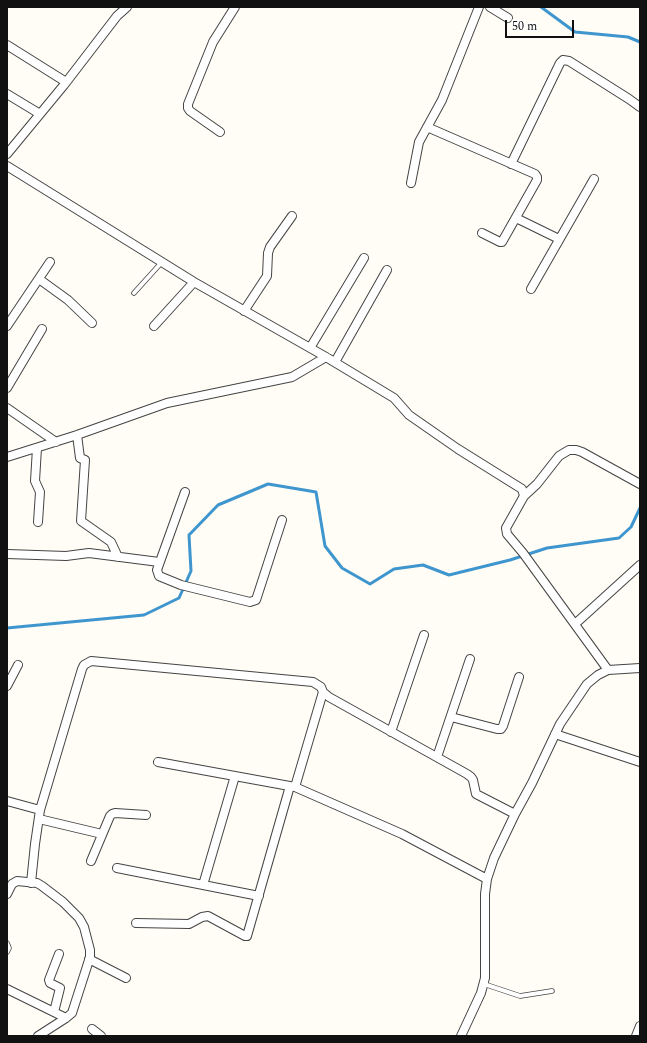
<!DOCTYPE html>
<style>
body{margin:0}
#map{position:relative;width:647px;height:1043px;overflow:hidden;background:#fffdf5;font-family:Spectral,serif}
canvas{display:block}
.frame{position:absolute;inset:0;border:8px solid #111;pointer-events:none}
.scale{position:absolute;left:505px;top:20px;width:69px;height:18px;box-sizing:border-box;border:2px solid #111;border-top:0;padding-left:5px;font-size:12px;line-height:14px;white-space:nowrap;color:#111;-webkit-text-stroke:3px #fff;paint-order:stroke}
</style>
<div id="map">
<canvas width="647" height="1043"></canvas>
<div class="frame"></div>
<div class="scale">50 m</div>
</div>
<script>
const ctx = document.querySelector('canvas').getContext('2d');
ctx.lineJoin = 'round';
function shape(rows) {
  const path = new Path2D();
  for (const r of rows) {
    path.moveTo(r[0], r[1]);
    for (let i = 2; i < r.length; i += 2) path.lineTo(r[i], r[i + 1]);
  }
  return path;
}
function trace(path, color, width, dash) {
  ctx.strokeStyle = color;
  ctx.lineWidth = width;
  ctx.lineCap = dash ? 'butt' : 'round';
  ctx.setLineDash(dash || []);
  ctx.stroke(path);
}
trace(shape([
 [541,7,575,32,628,37,640,42],
 [7,628,144,615,179,598,191,571,189,535,218,505,268,484,316,492,325,546,342,568,370,584,394,569,423,565,449,575,510,560,547,548,619,538,631,527,640,508]
]), '#3f96cf', 3);
const service = shape([
 [134,293,162,262],
 [7,943,9,948,7,952],
 [484,984,520,996,552,991]
]);
const minor = shape([
 [490,7,508,18],
 [7,45,66,82],
 [7,94,40,114],
 [427,127,535,174,537,177,537,180,502,242,500,242,482,233],
 [220,132,190,111,188,108,188,104,213,42,235,7],
 [7,154,64,85,117,16,127,7],
 [511,164,560,63,563,60,569,61,629,99,640,107],
 [7,166,194,282,326,357,394,398,409,415,458,449,522,489,524,496,506,528,507,534,523,553,608,670],
 [411,183,419,142,442,100,479,7],
 [516,218,559,239],
 [39,279,68,300,92,323],
 [531,289,594,179],
 [244,311,267,276,268,253,270,247,292,216],
 [7,326,50,262],
 [154,326,194,282],
 [310,348,364,258],
 [335,362,387,270],
 [7,388,42,329],
 [7,408,56,442],
 [77,435,80,458,85,460,81,521,111,542,118,557],
 [37,448,35,481,40,492,38,522],
 [7,457,77,435,167,403,292,377,326,357],
 [185,492,157,570,159,576,181,585,250,602,256,600,282,520],
 [524,496,537,484,559,456,569,450,576,450,582,452,640,484],
 [7,554,66,556,89,553,159,562],
 [575,624,640,565],
 [7,686,18,665],
 [451,717,497,729,501,729,503,726,519,677],
 [391,732,424,635],
 [555,734,640,762],
 [437,757,470,659],
 [158,762,295,787,402,834,487,879],
 [295,787,323,692],
 [7,801,40,810],
 [39,819,102,834],
 [91,861,110,816,112,814,115,813,146,815],
 [117,868,259,896],
 [31,883,35,844,40,810,82,669,84,665,91,661,313,682,321,687,323,692,329,697,467,774,471,777,473,780,476,794,515,814],
 [203,885,235,776],
 [7,894,12,884,17,881,37,883,42,886,63,902,79,918,84,927,90,950,90,957,72,1013,66,1018,38,1036],
 [136,923,189,924,202,917,208,916,245,936,247,936,290,786],
 [89,959,126,978],
 [7,989,66,1018],
 [54,1012,60,988,50,983,49,980,59,954],
 [92,1029,101,1036],
 [461,1036,481,993,485,978,485,894,487,879,494,858,515,814,532,783,560,724,587,684,598,675,608,670,640,668],
 [636,1036,640,1026]
]);
trace(service, '#444', 5.5);
trace(minor, '#444', 10);
trace(service, '#fff', 4);
trace(minor, '#fff', 8);
</script>
